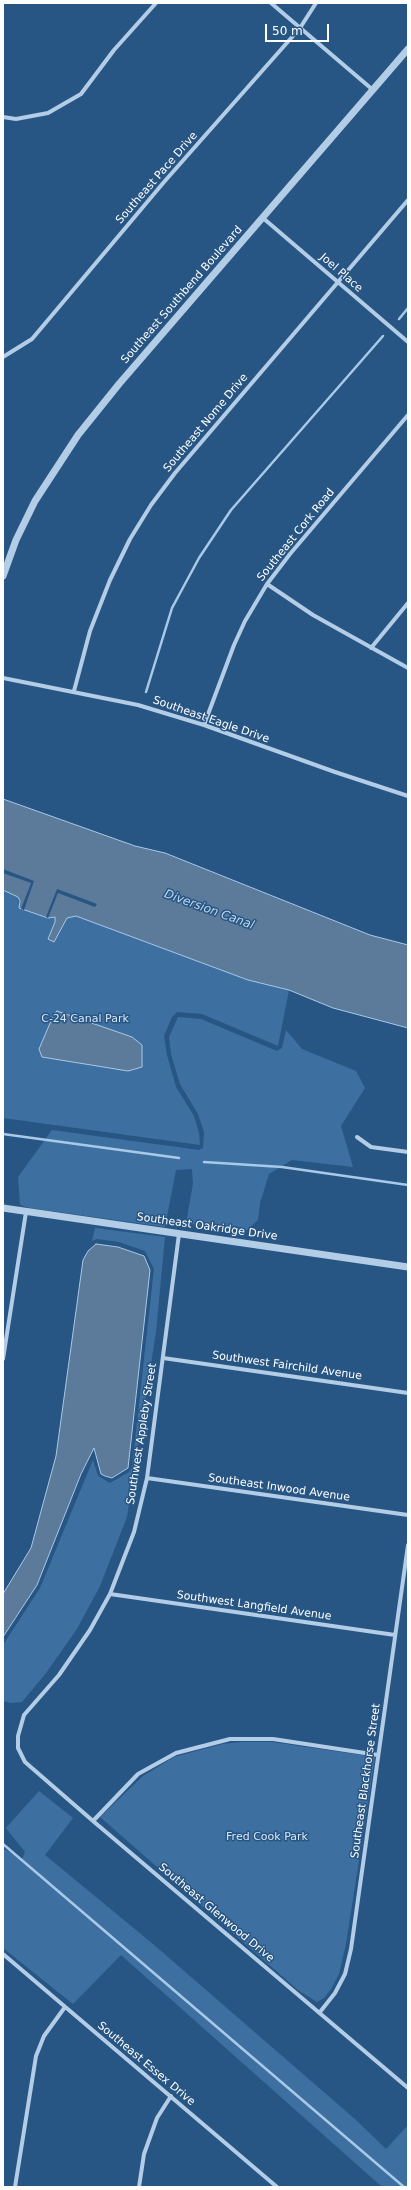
<!DOCTYPE html>
<style>
body{margin:0}
#map{position:relative;width:411px;height:2190px;overflow:hidden;background:#285684;font-family:"DejaVu Sans",sans-serif}
canvas{display:block}
.frame{position:absolute;inset:0;border:4px solid #fff;pointer-events:none}
.scale{position:absolute;left:265px;top:24px;width:64px;height:18px;box-sizing:border-box;border:2px solid #fff;border-top:0;padding-left:5px;font-size:12px;line-height:14px;white-space:nowrap;color:#fff;-webkit-text-stroke:3px #285684;paint-order:stroke}
</style>
<div id="map">
<canvas width="411" height="2190"></canvas>
<div class="frame"></div>
<div class="scale">50 m</div>
</div>
<script>
const ctx = document.querySelector('canvas').getContext('2d');
ctx.lineJoin = 'round';
function paint(path, color) {
  ctx.fillStyle = color;
  ctx.fill(path, 'evenodd');
}
function shape(rows) {
  const path = new Path2D();
  for (const r of rows) {
    path.moveTo(r[0], r[1]);
    for (let i = 2; i < r.length; i += 2) path.lineTo(r[i], r[i + 1]);
  }
  return path;
}
function trace(path, color, width, dash) {
  ctx.strokeStyle = color;
  ctx.lineWidth = width;
  ctx.lineCap = dash ? 'butt' : 'round';
  ctx.setLineDash(dash || []);
  ctx.stroke(path);
}
function label(font, color, halo, rows, align = 'center') {
  ctx.font = font + ' "DejaVu Sans",sans-serif';
  ctx.lineWidth = 3;
  ctx.setLineDash([]);
  ctx.textBaseline = 'middle';
  ctx.strokeStyle = halo;
  ctx.fillStyle = color;
  for (const [text, x, y, turn = 0] of rows) {
    ctx.save();
    ctx.translate(x, y);
    ctx.rotate((+turn || 0) * Math.PI / 180);
    ctx.textAlign = isNaN(turn) ? turn : align;
    if (halo) ctx.strokeText(text, 0, 0);
    ctx.fillText(text, 0, 0);
    ctx.restore();
  }
}
paint(shape([
 [3,890,18,897,19,908,48,918,55,917,55,922,48,939,54,942,67,918,76,916,248,980,289,990,278,1046,202,1014,177,1012,172,1017,164,1036,167,1055,176,1087,194,1116,199,1133,200,1145,3,1118],
 [178,1017,201,1019,277,1051,282,1048,286,1030,302,1049,356,1071,365,1088,341,1126,353,1167,292,1160,269,1174,260,1203,258,1220,247,1230,212,1228,186,1223,193,1184,192,1169,176,1170,165,1227,30,1208,20,1205,18,1177,52,1130,199,1150,203,1148,204,1132,198,1114,180,1084,171,1054,169,1037],
 [95,1228,165,1237,156,1332,127,1517,100,1586,77,1629,46,1673,22,1702,11,1703,3,1701,3,1645,40,1588,93,1460,98,1476,110,1483,129,1472,132,1468,154,1269,145,1251,119,1242,97,1239,92,1241],
 [241,1742,272,1742,375,1757,346,1944,339,1974,331,1989,324,1998,317,2002,298,1990,100,1817,143,1776,174,1757,223,1744],
 [39,1791,73,1818,45,1855,153,1944,356,2120,386,2149,408,2125,408,2187,380,2187,381,2186,121,1955,73,2004,3,1948,3,1848,22,1859,25,1852,6,1828]
]), '#3d70a1');
const water = shape([
 [3,799,135,846,165,853,370,935,408,945,408,1028,333,1008,289,990,248,980,76,916,67,918,54,942,48,939,55,922,55,917,48,918,19,908,20,901,18,897,3,890,3,799],
 [57,1011,132,1037,142,1045,142,1067,128,1071,42,1057,39,1049,54,1014,57,1011],
 [96,1244,118,1247,144,1256,150,1270,128,1468,112,1478,105,1476,101,1474,94,1448,81,1474,37,1585,3,1637,3,1594,31,1548,56,1456,83,1260,88,1251,96,1244]
]);
paint(water, '#5c7a9a');
trace(water, '#a8c9e7', 1);
paint(shape([
 [3,869,34,881,24,910,21,909,31,883,3,873],
 [57,889,97,904,95,907,58,893,48,918,46,917]
]), '#285684');
trace(shape([
 [399,319,408,308],
 [146,692,172,608,199,558,231,510,383,336],
 [3,1134,179,1158],
 [204,1162,282,1167,408,1185],
 [3,1844,404,2187]
]), '#a8c9e7', 2.5);
trace(shape([
 [271,3,373,90],
 [3,117,16,119,48,113,81,94,114,50,156,3],
 [263,218,408,342],
 [3,357,32,339,164,182,300,28,316,3],
 [267,584,313,615,408,668],
 [371,648,408,603],
 [3,678,138,705,204,725,335,772,408,796],
 [74,691,90,631,110,580,130,539,151,505,175,473,408,200],
 [204,725,234,645,245,621,267,584,290,554,408,415],
 [357,1137,371,1147,408,1152],
 [179,1234,147,1478,134,1532,110,1594,90,1630,59,1675,24,1715,18,1736,18,1748,25,1762,93,1821,408,2088],
 [163,1358,408,1393],
 [3,1359,26,1212],
 [147,1478,408,1515],
 [110,1594,395,1635],
 [93,1821,138,1774,176,1753,230,1739,273,1739,378,1755],
 [3,1954,277,2187],
 [320,2012,335,1993,345,1974,351,1949,408,1545],
 [15,2187,36,2056,44,2036,65,2007],
 [139,2187,144,2154,157,2118,171,2096]
]), '#b3cde7', 4);
trace(shape([
 [3,576,16,540,35,501,78,435,119,384,408,49],
 [3,1208,408,1267]
]), '#b3cde7', 7);
label('11px', '#fff', '#285684', [
 ["Southeast Pace Drive",157,178,-49],
 ["Joel Place",341,273,41],
 ["Southeast Southbend Boulevard",182,295,-49],
 ["Southeast Nome Drive",206,423,-50],
 ["Southeast Cork Road",296,535,-51],
 ["Southeast Eagle Drive",211,720,19],
 ["Southeast Oakridge Drive",207,1227,8],
 ["Southwest Fairchild Avenue",287,1366,8],
 ["Southwest Appleby Street",142,1434,-81],
 ["Southeast Inwood Avenue",279,1488,8],
 ["Southwest Langfield Avenue",254,1606,8],
 ["Southeast Blackhorse Street",366,1781,-82],
 ["Southeast Glenwood Drive",216,1913,40],
 ["Southeast Essex Drive",146,2064,40]
]);
label('11px', '#d6e6f6', '#285684', [
 ["C-24 Canal Park",85,1019],
 ["Fred Cook Park",267,1837]
]);
label('italic 12px', '#bed7ef', '#285684', [
 ["Diversion Canal",209,910,20]
]);
</script>
